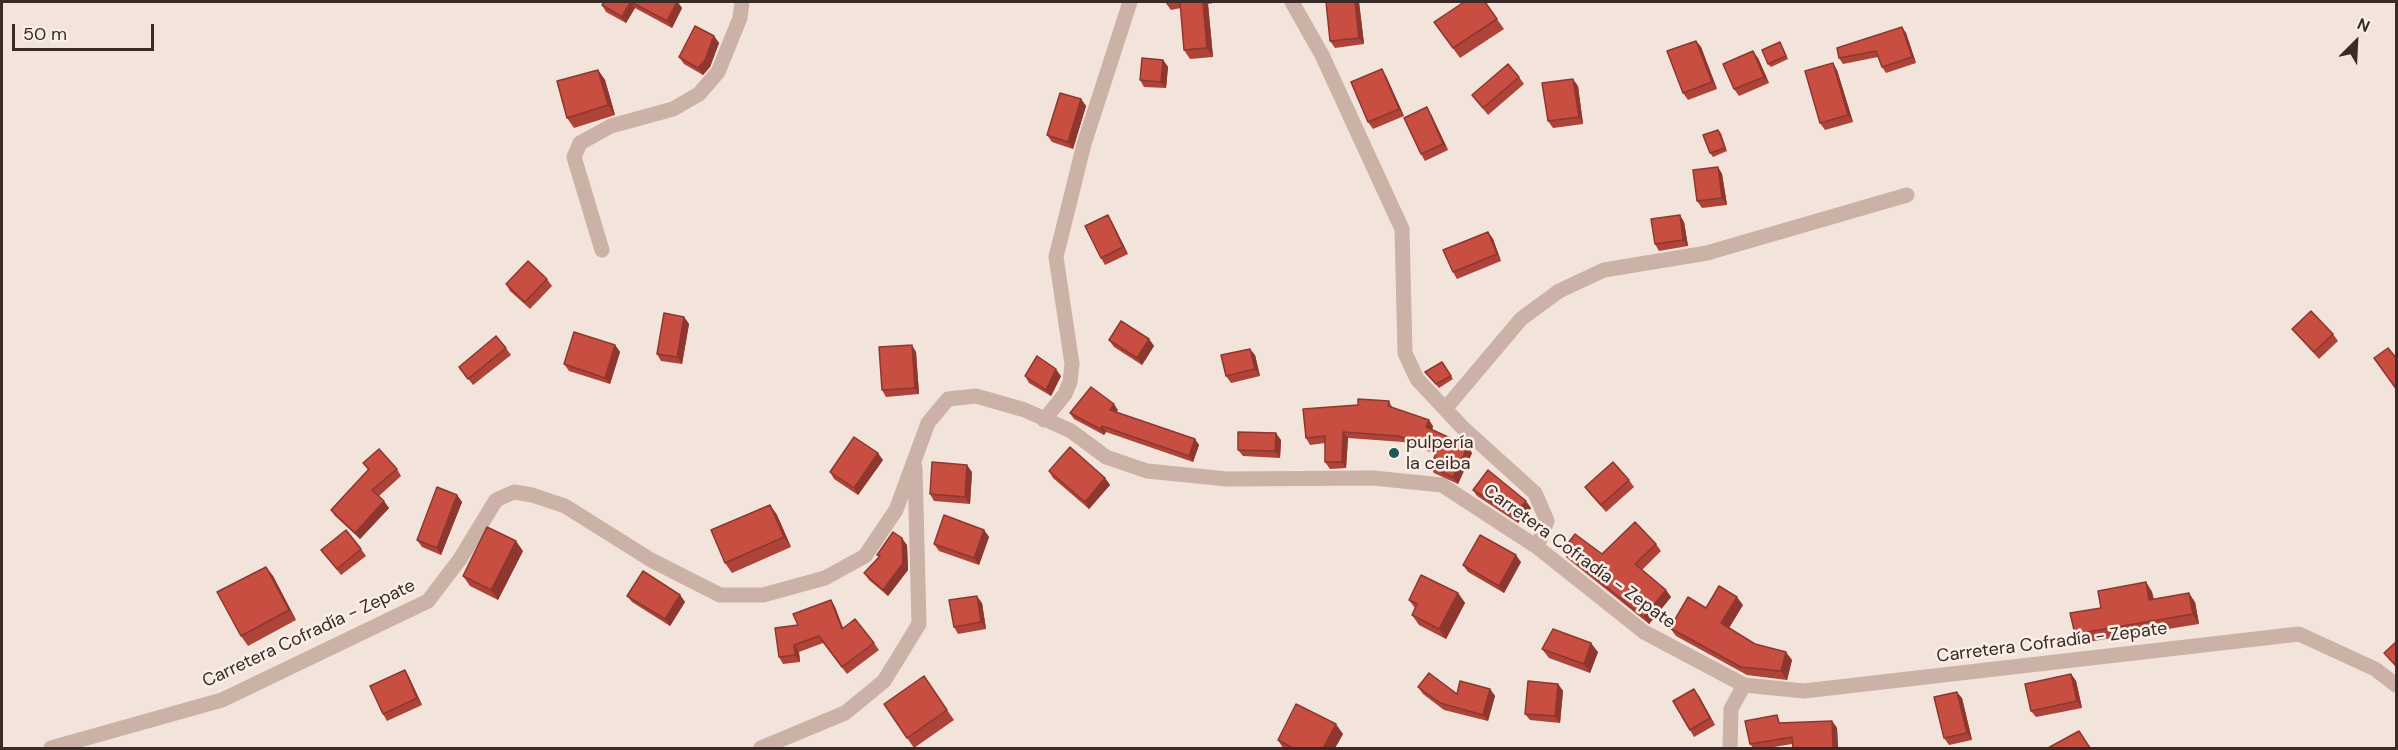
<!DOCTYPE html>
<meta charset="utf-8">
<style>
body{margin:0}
#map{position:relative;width:2398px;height:750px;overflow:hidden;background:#f2e3db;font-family:"DM Sans",sans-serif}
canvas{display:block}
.frame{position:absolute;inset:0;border:3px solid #372a27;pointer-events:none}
.north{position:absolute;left:2326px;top:12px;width:60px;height:60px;-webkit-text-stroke:4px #faeee7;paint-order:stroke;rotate:24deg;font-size:16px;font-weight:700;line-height:24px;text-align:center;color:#372a27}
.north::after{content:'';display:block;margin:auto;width:21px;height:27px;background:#372a27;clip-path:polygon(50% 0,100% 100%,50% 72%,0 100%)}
.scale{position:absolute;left:12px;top:24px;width:142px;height:27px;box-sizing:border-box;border:3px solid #372a27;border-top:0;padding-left:8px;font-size:18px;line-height:21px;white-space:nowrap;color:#372a27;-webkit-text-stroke:4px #faeee7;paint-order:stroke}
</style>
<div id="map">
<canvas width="2398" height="750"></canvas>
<div class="frame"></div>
<div class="north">N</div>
<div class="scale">50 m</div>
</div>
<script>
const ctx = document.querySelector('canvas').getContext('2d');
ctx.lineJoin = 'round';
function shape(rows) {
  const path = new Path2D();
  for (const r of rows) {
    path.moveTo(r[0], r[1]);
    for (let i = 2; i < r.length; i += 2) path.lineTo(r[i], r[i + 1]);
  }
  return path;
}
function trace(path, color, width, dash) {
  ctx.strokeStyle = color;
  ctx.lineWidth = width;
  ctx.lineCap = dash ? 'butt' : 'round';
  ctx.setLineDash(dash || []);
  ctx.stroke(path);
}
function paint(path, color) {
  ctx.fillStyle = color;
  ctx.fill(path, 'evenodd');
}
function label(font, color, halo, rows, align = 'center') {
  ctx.font = font + ' "DM Sans",sans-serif';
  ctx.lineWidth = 5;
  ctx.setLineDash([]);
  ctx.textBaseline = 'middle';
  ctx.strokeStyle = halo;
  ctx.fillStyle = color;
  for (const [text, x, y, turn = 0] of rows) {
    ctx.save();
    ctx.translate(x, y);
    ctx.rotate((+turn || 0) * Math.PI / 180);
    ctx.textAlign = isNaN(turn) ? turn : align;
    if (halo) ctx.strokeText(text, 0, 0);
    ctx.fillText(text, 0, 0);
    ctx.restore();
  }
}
trace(shape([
 [1292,2,1322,55,1402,229,1405,353,1417,379,1462,427,1535,493,1547,521,1537,547],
 [602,250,574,157,580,143,611,126,673,109,699,94,718,72,740,18,742,2],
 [1445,409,1521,319,1559,291,1604,270,1707,253,1907,195],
 [1044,420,1065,394,1070,382,1072,364,1056,257,1084,144,1130,2],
 [51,748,222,700,428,601,460,559,496,500,514,492,532,495,565,506,651,560,720,595,763,595,825,578,865,556,896,510,928,423,948,399,976,396,1025,410,1071,431,1106,457,1147,471,1227,479,1373,478,1442,485,1537,547,1644,632,1744,685,1804,691,2299,634,2375,669,2396,685],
 [761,748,845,713,884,681,919,624,915,467],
 [1730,748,1731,709,1744,685]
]), '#cbb1a6', 15);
paint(shape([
 [604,2,678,2,682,8,672,28,635,8,626,23,606,12,602,5],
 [1165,2,1219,2,1208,4,1213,57,1190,59,1184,50,1181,8,1171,10],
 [1326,2,1359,2,1364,44,1335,48,1330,41],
 [1485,2,1504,29,1460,58,1434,22],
 [1902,27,1906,33,1916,63,1886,73,1882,67,1878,57,1843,64,1839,58],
 [714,36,719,43,710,67,703,75,684,64,679,57],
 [1696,41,1701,47,1717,89,1688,100,1683,93],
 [1780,42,1788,59,1771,67,1768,64],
 [1758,58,1769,83,1739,96,1734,89],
 [1163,60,1168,67,1166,88,1144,87,1140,80],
 [598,70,605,80,615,115,574,128,567,118],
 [1837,70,1853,122,1825,130,1820,123],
 [1386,76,1404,116,1373,129,1368,122],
 [1519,77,1524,84,1488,115,1472,95],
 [1578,86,1583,124,1553,128,1548,121],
 [1081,99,1086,106,1073,149,1052,142,1047,135],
 [1431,114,1448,150,1425,161,1421,154],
 [1718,130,1721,133,1727,151,1713,157,1710,153],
 [1718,167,1722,174,1727,205,1702,208,1697,201],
 [1112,222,1128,254,1105,265,1101,258],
 [1684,222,1688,246,1659,251,1655,244],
 [1488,232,1493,239,1501,261,1457,279,1453,272],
 [547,279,552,286,530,309,510,291,506,284],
 [684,317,689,324,682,364,661,361,657,354],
 [2292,329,2333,334,2338,341,2319,359,2297,335],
 [1149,339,1154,346,1142,365,1114,347,1109,340],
 [615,345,620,352,610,384,569,371,564,364],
 [506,348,511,355,473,385,459,367],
 [916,352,919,394,886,397,882,390],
 [1255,355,1260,376,1231,383,1226,376],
 [1442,362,1453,379,1439,388,1425,372],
 [1025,376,1061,376,1051,396,1029,383],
 [1389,401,1392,407,1433,426,1432,430,1472,453,1458,484,1434,473,1430,467,1436,454,1403,442,1348,438,1346,468,1330,469,1325,462,1325,443,1310,445,1306,438],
 [1118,410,1116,412,1195,439,1199,445,1193,462,1106,432,1104,435,1074,419,1070,413],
 [1281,440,1280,458,1243,456,1238,450],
 [883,460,858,495,834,479,830,472],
 [363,463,397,469,401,476,379,496,389,508,360,539,335,516,331,510,368,470],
 [1049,471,1105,478,1110,485,1089,509,1053,478],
 [972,472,970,504,934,501,930,494],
 [1629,480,1634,487,1606,512,1590,494,1585,487],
 [1473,490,1531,508,1518,523,1477,496],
 [457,495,462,502,441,555,422,547,417,540],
 [770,505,777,515,791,547,732,573,725,563],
 [984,530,989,537,979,565,939,551,934,544],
 [1656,544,1661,551,1642,570,1666,590,1671,597,1649,624,1567,558,1562,551,1602,554],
 [907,545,908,570,888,596,869,580,864,573,879,557,877,555],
 [361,549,366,556,341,575,321,550],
 [523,551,498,600,470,586,463,576],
 [1521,562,1504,593,1468,572,1463,565],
 [266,567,273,576,296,620,248,646,241,636],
 [2146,582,2152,592,2154,599,2195,602,2199,624,2081,643,2075,634,2101,608],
 [1458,593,1465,603,1446,639,1419,625,1412,615,1415,608,1409,600],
 [680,595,685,602,670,626,632,602,627,596],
 [831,600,835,607,843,628,874,643,879,650,847,674,823,643,799,652,800,662,783,664,779,657,798,625],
 [982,603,986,629,958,634,954,627],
 [1743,605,1729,628,1755,644,1792,660,1787,680,1747,675,1676,636,1670,628,1706,608],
 [1542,649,1598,652,1590,673,1549,658],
 [405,670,409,677,422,705,387,721,383,714],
 [2071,674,2076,681,2082,708,2036,717,2031,711],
 [924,676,954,720,914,748,884,704],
 [1558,684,1563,691,1560,723,1530,720,1525,714],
 [1418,687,1457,694,1490,689,1495,696,1488,721,1444,710,1423,694],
 [1699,696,1715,725,1694,737,1690,730],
 [1962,698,1972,740,1949,745,1944,738],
 [1832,721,1837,728,1838,748,1793,748,1792,744,1768,748,1753,748,1750,744,1782,723],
 [1343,734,1335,748,1283,748,1278,740]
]), '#ad4339');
paint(shape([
 [631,2,635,8,626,23,622,17],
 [677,2,682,8,672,28,667,21],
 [1203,2,1206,2,1208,4,1213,57,1207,48],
 [1355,2,1359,2,1364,44,1359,38],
 [1902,27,1906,33,1916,63,1912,57],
 [714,36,719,43,710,67,703,75,698,68],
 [1696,41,1701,47,1717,89,1712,82],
 [1753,51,1758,58,1769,83,1764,77],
 [1163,60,1168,67,1166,88,1161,82],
 [1833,63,1837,70,1853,122,1848,115],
 [1382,69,1386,76,1404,116,1399,109],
 [598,70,605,80,615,115,608,105],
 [1573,79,1578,86,1583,124,1579,117],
 [1081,99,1086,106,1073,149,1068,142],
 [1427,107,1431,114,1448,150,1443,144],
 [1718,167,1722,174,1727,205,1722,198],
 [1108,215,1112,222,1128,254,1123,247],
 [1680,215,1684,222,1688,246,1683,240],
 [1488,232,1493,239,1501,261,1497,254],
 [684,317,689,324,682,364,677,357],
 [1149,339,1154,346,1142,365,1137,358],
 [615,345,620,352,610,384,605,378],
 [912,345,916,352,919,394,915,388],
 [1250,349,1255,355,1260,376,1255,369],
 [1056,369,1061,376,1051,396,1046,390],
 [1114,404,1118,410,1114,416,1110,410],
 [1429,420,1433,426,1431,434,1426,427],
 [1102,426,1106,432,1104,435,1100,429],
 [1343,432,1348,438,1346,468,1342,462],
 [1276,433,1281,440,1280,458,1275,451],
 [1195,439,1199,445,1193,462,1189,456],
 [1468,446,1472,453,1458,484,1453,477],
 [878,453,883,460,858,495,854,488],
 [967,465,972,472,970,504,965,497],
 [1105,478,1110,485,1089,509,1085,502],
 [457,495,462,502,441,555,437,548],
 [384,501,389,508,360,539,355,533],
 [1526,501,1531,508,1518,523,1514,516],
 [770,505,777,515,791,547,784,537],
 [984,530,989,537,979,565,974,558],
 [902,538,907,545,908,570,888,596,883,590],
 [516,541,523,551,498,600,491,590],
 [1516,555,1521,562,1504,593,1499,586],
 [266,567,273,576,296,620,289,610],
 [2146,582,2152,592,2155,609,2149,600],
 [1666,590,1671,597,1649,624,1644,617],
 [1458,593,1465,603,1446,639,1439,629],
 [2189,593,2195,602,2199,624,2193,614],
 [680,595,685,602,670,626,665,619],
 [977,596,982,603,986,629,981,622],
 [1737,597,1743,605,1727,631,1721,623],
 [831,600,835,607,846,636,842,629],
 [1591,643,1598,652,1590,673,1584,664],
 [794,645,799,652,800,662,795,655],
 [1786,652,1792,660,1787,680,1781,671],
 [405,670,409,677,422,705,417,698],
 [2071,674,2076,681,2082,708,2077,701],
 [1558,684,1563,691,1560,723,1555,716],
 [1490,689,1495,696,1488,721,1483,715],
 [1694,689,1699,696,1715,725,1710,718],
 [1957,692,1962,698,1972,740,1967,733],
 [1832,721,1837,728,1838,748,1833,748],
 [1336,724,1343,734,1335,748,1323,748]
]), '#8d372e');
const building = shape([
 [604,2,630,2,622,17,602,5,604,2],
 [631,2,677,2,667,21,631,2],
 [1180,2,1203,2,1207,48,1184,50,1180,2],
 [1326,2,1355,2,1359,38,1330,41,1326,2],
 [1464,2,1485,2,1497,19,1453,48,1434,22,1464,2],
 [695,26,714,36,705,60,698,68,679,57,695,26],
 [1902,27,1912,57,1882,67,1876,51,1839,58,1837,48,1902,27],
 [1696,41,1712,82,1683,93,1667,51,1696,41],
 [1780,42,1786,56,1768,64,1762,50,1780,42],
 [1753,51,1764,77,1734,89,1723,64,1753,51],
 [1142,58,1163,60,1161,82,1140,80,1142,58],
 [1833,63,1848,115,1820,123,1805,71,1833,63],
 [1508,64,1519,77,1483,108,1472,95,1508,64],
 [1382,69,1399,109,1368,122,1351,82,1382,69],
 [598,70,608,105,567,118,557,81,598,70],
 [1573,79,1579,117,1548,121,1542,83,1573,79],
 [1060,93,1081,99,1068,142,1047,135,1060,93],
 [1427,107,1443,144,1421,154,1404,118,1427,107],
 [1718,130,1725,148,1710,153,1703,135,1718,130],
 [1718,167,1722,198,1697,201,1693,170,1718,167],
 [1108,215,1123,247,1101,258,1085,226,1108,215],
 [1680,215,1683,240,1655,244,1651,219,1680,215],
 [1488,232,1497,254,1453,272,1443,250,1488,232],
 [528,261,547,279,525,302,506,284,528,261],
 [2311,311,2333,334,2314,352,2292,329,2311,311],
 [664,313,684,317,677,357,657,354,664,313],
 [1121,321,1149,339,1137,358,1109,340,1121,321],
 [574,332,615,345,605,378,564,364,574,332],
 [496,336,506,348,468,379,459,367,496,336],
 [912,345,915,388,882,390,879,347,912,345],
 [2388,348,2397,359,2397,390,2374,358,2388,348],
 [1250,349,1255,369,1226,376,1221,355,1250,349],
 [1037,356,1056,369,1046,390,1025,376,1037,356],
 [1442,362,1451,376,1436,384,1425,372,1442,362],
 [1091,387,1114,404,1110,410,1195,439,1189,456,1102,426,1100,429,1070,413,1091,387],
 [1358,399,1389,401,1388,406,1429,420,1426,427,1468,446,1453,477,1430,467,1438,449,1398,436,1343,432,1342,462,1325,462,1325,436,1306,438,1303,409,1358,405,1358,399],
 [1238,432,1276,433,1275,451,1238,450,1238,432],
 [854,437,878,453,854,488,830,472,854,437],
 [1070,447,1105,478,1085,502,1049,471,1070,447],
 [379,449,397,469,372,490,384,501,355,533,331,510,369,469,363,463,379,449],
 [932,462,967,465,965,497,930,494,932,462],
 [1613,462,1629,480,1601,505,1585,487,1613,462],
 [1488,470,1526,501,1514,516,1473,490,1488,470],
 [437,487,457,495,437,548,417,540,437,487],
 [770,505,784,537,725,563,711,530,770,505],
 [944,515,984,530,974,558,934,544,944,515],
 [1635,522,1656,544,1635,564,1666,590,1644,617,1562,551,1575,534,1602,554,1635,522],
 [487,527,516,541,491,590,463,576,487,527],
 [346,530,361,549,337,569,321,550,346,530],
 [893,532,902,538,903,563,883,590,864,573,880,556,877,555,893,532],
 [1480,535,1516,555,1499,586,1463,565,1480,535],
 [266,567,289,610,241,636,217,592,266,567],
 [643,571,680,595,665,619,627,596,643,571],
 [1421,575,1458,593,1439,629,1412,615,1417,604,1409,600,1421,575],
 [2146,582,2149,600,2189,593,2193,614,2075,634,2070,613,2101,608,2098,591,2146,582],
 [1719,586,1737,597,1721,623,1755,644,1786,652,1781,671,1741,667,1670,628,1688,597,1706,608,1719,586],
 [977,596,981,622,954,627,949,600,977,596],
 [831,600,842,629,855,619,874,643,842,667,819,636,794,645,795,655,779,657,775,628,798,625,793,614,831,600],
 [1553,629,1591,643,1584,664,1542,649,1553,629],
 [2397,641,2397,667,2384,653,2397,641],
 [405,670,417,698,383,714,370,686,405,670],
 [1429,673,1457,694,1460,681,1490,689,1483,715,1440,703,1418,687,1429,673],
 [2071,674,2077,701,2031,711,2025,684,2071,674],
 [924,676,947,710,907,738,884,704,924,676],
 [1528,681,1558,684,1555,716,1525,714,1528,681],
 [1694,689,1710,718,1690,730,1673,701,1694,689],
 [1957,692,1967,733,1944,738,1934,697,1957,692],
 [1296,704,1336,724,1323,748,1293,748,1278,740,1296,704],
 [1777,715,1779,723,1832,721,1833,748,1793,748,1792,737,1750,744,1745,721,1777,715],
 [2079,731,2090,748,2048,748,2079,731]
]);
paint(building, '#c94e42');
trace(building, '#8d372e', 1.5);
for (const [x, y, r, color] of [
 [1394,453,6,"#1c5954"]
]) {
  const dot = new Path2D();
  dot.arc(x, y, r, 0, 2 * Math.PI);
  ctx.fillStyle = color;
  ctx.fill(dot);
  trace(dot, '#faeee7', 2);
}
label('18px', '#372a27', '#faeee7', [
 ["pulpería",1406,443],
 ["la ceiba",1406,464]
], 'left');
label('18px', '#372a27', '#faeee7', [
 ["Carretera Cofradía - Zepate",1579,557,36],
 ["Carretera Cofradía - Zepate",309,634,-25],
 ["Carretera Cofradía - Zepate",2052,643,-7]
]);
</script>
